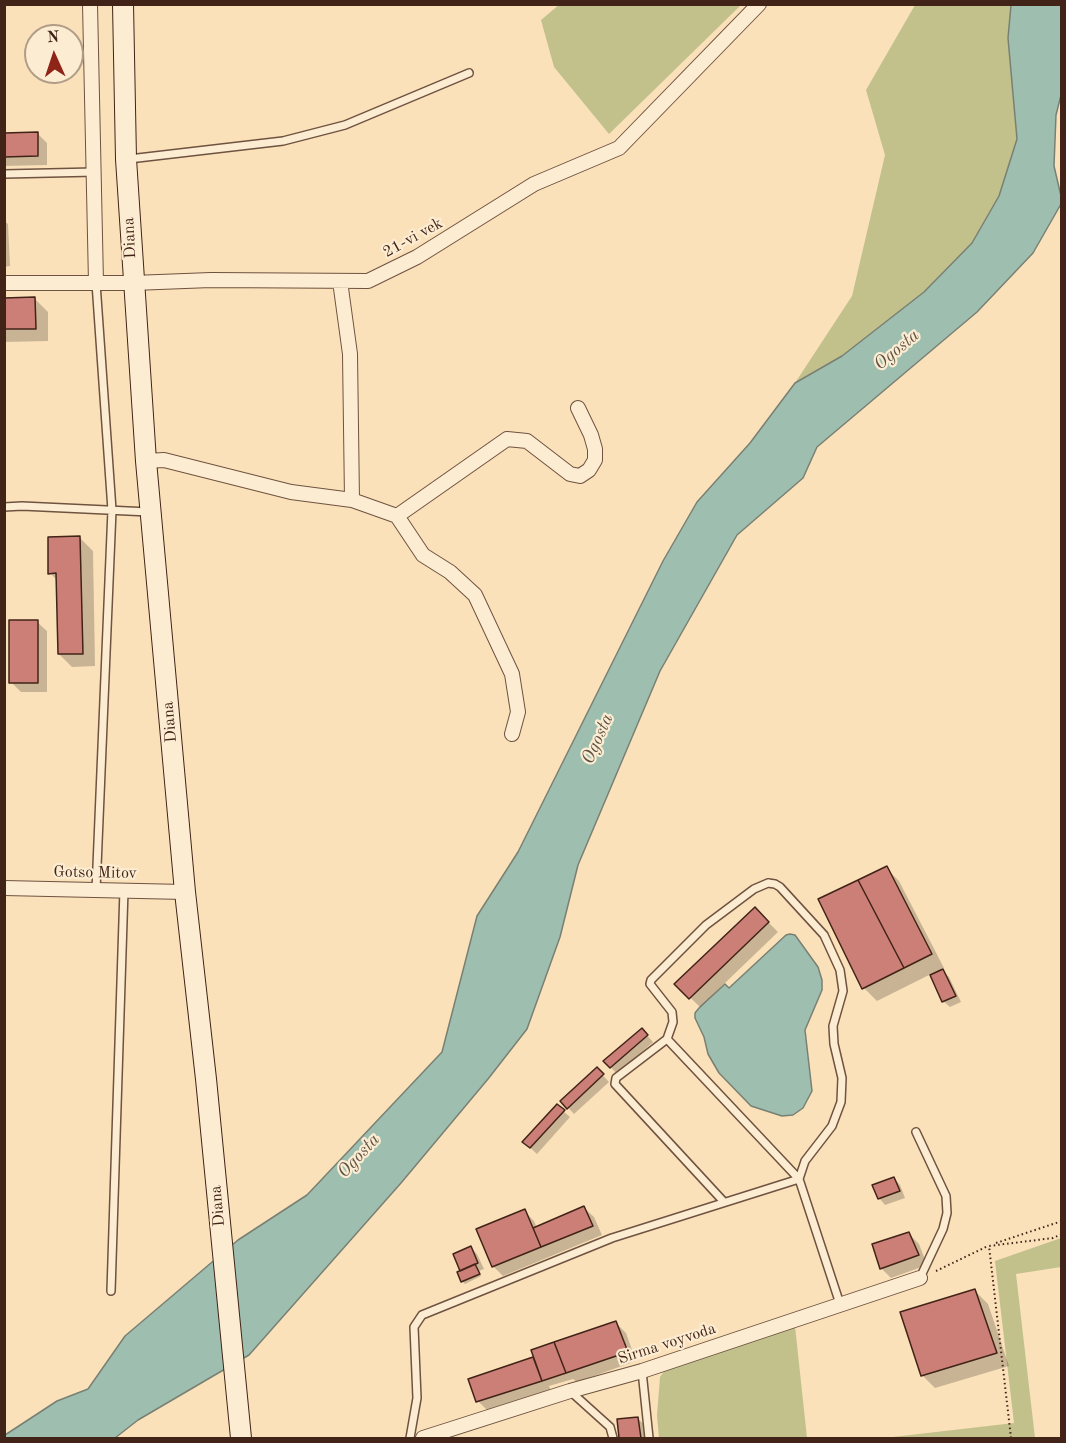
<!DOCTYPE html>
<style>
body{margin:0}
#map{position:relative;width:1066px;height:1443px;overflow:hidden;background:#fae1b9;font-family:"Old Standard TT",serif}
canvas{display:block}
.frame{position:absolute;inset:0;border:6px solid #412317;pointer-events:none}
.north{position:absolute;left:24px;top:24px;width:60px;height:60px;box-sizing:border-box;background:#fcecd2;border:2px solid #b19c87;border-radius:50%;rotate:357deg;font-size:16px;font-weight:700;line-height:24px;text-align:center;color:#412317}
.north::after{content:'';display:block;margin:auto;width:21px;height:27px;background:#8f2418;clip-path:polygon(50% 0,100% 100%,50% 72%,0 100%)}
</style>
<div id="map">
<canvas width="1066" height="1443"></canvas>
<div class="frame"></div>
<div class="north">N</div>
</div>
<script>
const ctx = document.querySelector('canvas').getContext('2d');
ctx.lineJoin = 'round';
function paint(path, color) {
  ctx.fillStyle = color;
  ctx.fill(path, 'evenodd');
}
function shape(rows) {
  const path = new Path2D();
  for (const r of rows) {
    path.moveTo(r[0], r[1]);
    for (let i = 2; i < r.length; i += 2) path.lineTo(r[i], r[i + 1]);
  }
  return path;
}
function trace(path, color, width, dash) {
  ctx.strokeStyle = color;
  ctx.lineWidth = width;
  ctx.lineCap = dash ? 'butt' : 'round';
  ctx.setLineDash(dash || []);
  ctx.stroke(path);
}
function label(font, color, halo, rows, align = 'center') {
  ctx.font = font + ' "Old Standard TT",serif';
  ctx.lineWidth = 4.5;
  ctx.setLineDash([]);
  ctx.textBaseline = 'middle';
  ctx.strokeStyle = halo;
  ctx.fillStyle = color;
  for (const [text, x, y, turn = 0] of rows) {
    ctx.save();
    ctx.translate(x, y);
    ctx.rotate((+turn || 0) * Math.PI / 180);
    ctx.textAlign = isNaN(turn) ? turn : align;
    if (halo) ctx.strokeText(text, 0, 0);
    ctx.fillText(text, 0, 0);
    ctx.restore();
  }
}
paint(shape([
 [560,4,741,4,741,5,609,134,554,67,541,20],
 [915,5,1011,5,1008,38,1017,139,999,196,972,243,924,292,842,356,795,383,852,296,885,155,866,90],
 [1061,1238,1061,1267,1016,1274,1035,1438,884,1438,1014,1423,995,1261],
 [795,1326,807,1438,659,1438,657,1415,660,1377,667,1367]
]), '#c2c18c');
const water = shape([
 [1011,5,1061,5,1061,95,1056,115,1054,166,1061,196,1061,204,1033,253,977,312,817,447,803,478,737,535,660,671,578,865,560,937,527,1029,488,1079,401,1183,249,1355,138,1420,115,1438,5,1438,5,1435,57,1401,88,1389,125,1336,238,1240,307,1195,442,1052,477,916,518,852,663,561,697,502,750,443,795,383,842,356,924,292,972,243,999,196,1017,139,1008,38,1011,5],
 [790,934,795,935,818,967,822,980,822,990,805,1030,812,1091,803,1108,793,1115,782,1116,751,1106,719,1073,708,1054,704,1037,695,1018,695,1013,699,1008,725,984,729,988,786,935,790,934]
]);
paint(water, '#9ebeb0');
trace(water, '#798073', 1.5);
paint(shape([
 [37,133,47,143,47,165,4,166,4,134],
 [4,221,8,224,10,266,4,267],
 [4,299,35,299,48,312,48,341,4,342],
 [80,538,93,551,95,666,72,667,59,654,58,581,50,573],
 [37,622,47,631,47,692,21,692,11,682],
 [886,868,899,881,944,968,941,969,949,977,961,1002,950,1007,943,1001,931,974,877,1001,864,988],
 [755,909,778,932,700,1007,676,984],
 [642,1030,653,1042,617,1074,605,1061],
 [597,1069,609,1082,574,1114,562,1101],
 [557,1106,570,1117,537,1154,524,1142],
 [894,1178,900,1185,905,1198,885,1205,879,1198],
 [584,1208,594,1217,602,1235,503,1276,494,1267,478,1230,524,1211,534,1221,537,1228],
 [909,1234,919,1244,927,1265,891,1278,881,1268],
 [471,1248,477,1254,484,1269,479,1271,481,1276,465,1284,462,1281],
 [975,1291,988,1304,1009,1366,935,1388,922,1375],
 [616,1323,626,1333,636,1361,577,1382,573,1379,549,1386,551,1391,488,1411,478,1401,470,1380,535,1358],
 [638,1419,648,1428,649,1438,621,1438,619,1421]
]), '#0003');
const building = shape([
 [38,132,38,156,4,157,4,133,38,132],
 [35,297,36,329,4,329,4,298,35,297],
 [80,536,83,654,58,654,56,573,48,574,48,537,80,536],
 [9,620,38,620,38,683,9,683,9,620],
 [887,866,932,954,904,968,858,880,887,866],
 [858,880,904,968,862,989,818,899,858,880],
 [755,907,769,922,689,999,674,984,755,907],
 [943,969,956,996,942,1002,930,975,943,969],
 [642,1028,648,1035,610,1068,603,1061,642,1028],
 [597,1067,604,1074,567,1109,560,1101,597,1067],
 [557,1104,565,1110,530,1148,522,1142,557,1104],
 [894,1177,900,1191,878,1199,872,1185,894,1177],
 [584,1206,593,1226,541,1247,533,1228,584,1206],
 [525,1209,541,1247,492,1267,476,1229,525,1209],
 [909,1232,919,1255,880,1269,872,1244,909,1232],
 [471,1246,478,1263,460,1271,453,1254,471,1246],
 [475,1264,480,1274,461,1282,457,1272,475,1264],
 [975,1289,997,1353,921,1376,900,1312,975,1289],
 [616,1321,628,1352,566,1373,554,1342,616,1321],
 [554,1342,566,1373,542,1381,531,1350,554,1342],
 [533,1357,542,1381,476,1402,468,1379,533,1357],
 [638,1417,641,1438,619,1438,617,1419,638,1417]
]);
paint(building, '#cc7f77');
trace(building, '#412317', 1.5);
const service = shape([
 [129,159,283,141,345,125,469,73],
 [4,174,95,172],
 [4,507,22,506,149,512],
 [768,883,775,884,780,887,824,935,840,970,843,991,833,1026,834,1044,842,1078,841,1102,832,1126,805,1161,799,1179,667,1039,673,1022,672,1012,650,984,651,980,706,925,754,889,768,883],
 [96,890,112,510,96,283],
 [667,1039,616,1078,615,1084,724,1202],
 [916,1132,946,1196,947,1213,943,1229,920,1278],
 [111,1291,124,890],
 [642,1371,649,1438],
 [570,1391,610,1427,613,1438],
 [410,1438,417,1398,414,1327,422,1315,612,1238,799,1179,840,1304]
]);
const minor = shape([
 [90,4,96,283],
 [340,281,350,354,352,500],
 [4,283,133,283,211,280,368,281,417,257,534,184,619,148,759,4],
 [146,461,164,460,291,492,352,500,397,516,423,555,450,572,475,595,512,674,518,712,512,734],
 [397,516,507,439,527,441,570,474,580,476,589,470,595,460,595,449,591,435,578,408],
 [4,888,185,892],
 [423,1438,570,1391,642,1371,920,1278]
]);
const secondary = shape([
 [123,4,126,159,146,461,185,892,206,1079,241,1438]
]);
trace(service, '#6f5240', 10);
trace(minor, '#6f5240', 16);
trace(secondary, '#412317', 22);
trace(shape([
 [996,1243,1062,1221],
 [936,1271,988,1246],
 [1011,1438,989,1246,1053,1238,1062,1234]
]), '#412317', 2, [1.5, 3]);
trace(service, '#fcecd2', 7);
trace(minor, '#fcecd2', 14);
trace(secondary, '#fcecd2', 20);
label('16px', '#412317', '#fcecd2', [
 ["Diana",130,238,-93],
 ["21-vi vek",413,238,-29],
 ["Diana",170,722,-95],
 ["Gotso Mitov",95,873,1],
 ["Diana",218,1206,-95],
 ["Sirma voyvoda",667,1344,-18]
]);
label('italic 18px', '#5d5245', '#fcecd2', [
 ["Ogosta",897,350,-40],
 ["Ogosta",598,739,-66],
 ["Ogosta",359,1156,-47]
]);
</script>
